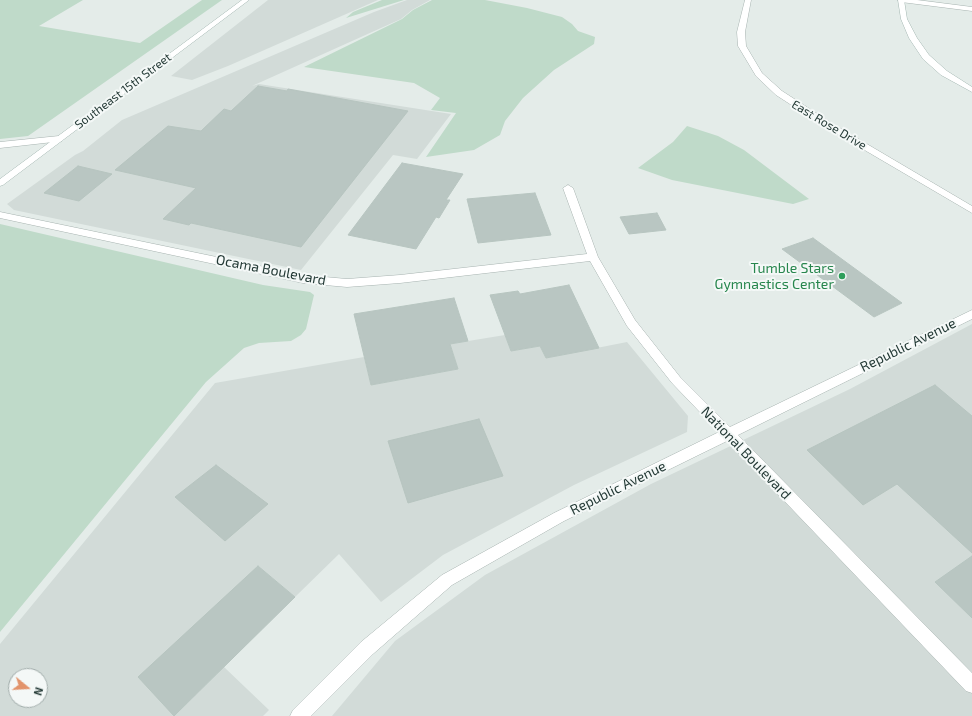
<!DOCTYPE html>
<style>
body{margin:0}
#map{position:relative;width:972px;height:716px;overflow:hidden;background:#e4ece9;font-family:"Exo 2",sans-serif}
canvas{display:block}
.north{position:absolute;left:8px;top:668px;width:40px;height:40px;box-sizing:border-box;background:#f4f8f7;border:1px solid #a1acaa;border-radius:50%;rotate:108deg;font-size:11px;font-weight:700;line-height:16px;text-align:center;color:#253b37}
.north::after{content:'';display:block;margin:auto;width:14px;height:18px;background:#e2936b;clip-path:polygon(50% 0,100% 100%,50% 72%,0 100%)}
</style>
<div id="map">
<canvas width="972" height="716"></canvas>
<div class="north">N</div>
</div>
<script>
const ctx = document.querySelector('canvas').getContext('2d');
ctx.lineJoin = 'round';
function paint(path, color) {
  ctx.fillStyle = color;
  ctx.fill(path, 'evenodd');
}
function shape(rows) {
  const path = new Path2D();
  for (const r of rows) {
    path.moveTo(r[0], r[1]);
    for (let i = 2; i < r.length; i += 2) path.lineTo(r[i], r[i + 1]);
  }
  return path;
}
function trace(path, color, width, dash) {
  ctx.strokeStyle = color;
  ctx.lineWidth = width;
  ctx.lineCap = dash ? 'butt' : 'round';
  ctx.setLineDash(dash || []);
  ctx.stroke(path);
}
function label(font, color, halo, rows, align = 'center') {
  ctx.font = font + ' "Exo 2",sans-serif';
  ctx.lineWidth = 4;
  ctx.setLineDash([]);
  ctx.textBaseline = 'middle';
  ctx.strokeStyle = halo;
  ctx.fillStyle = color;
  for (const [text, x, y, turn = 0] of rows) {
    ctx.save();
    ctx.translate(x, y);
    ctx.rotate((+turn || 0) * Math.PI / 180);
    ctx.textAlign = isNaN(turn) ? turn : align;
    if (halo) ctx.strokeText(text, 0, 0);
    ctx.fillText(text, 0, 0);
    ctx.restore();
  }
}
paint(shape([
 [268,0,378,0,228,66,192,80,171,76],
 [407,0,430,0,412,10,401,19,252,86,259,84,451,114,417,159,393,155,301,270,14,210,7,204,75,155,83,151,122,120,374,12],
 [972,324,972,716,332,716,395,641,485,575,651,484,850,389],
 [505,335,511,351,540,346,546,358,627,342,688,416,687,432,574,485,443,555,381,602,339,554,295,597,258,566,174,716,224,667,269,710,263,716,0,716,0,644,215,383,364,357,371,385,458,369,450,344],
 [16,676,40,676,40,700,16,700]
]), '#d2dbd8');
paint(shape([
 [0,0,83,0,39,26,140,43,202,0,222,0,28,136,0,139],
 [382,0,404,0,346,18,353,12],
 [432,0,485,0,527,8,562,17,572,24,578,31,595,37,594,44,554,70,523,98,505,121,500,135,474,150,426,157,456,113,431,110,440,98,414,83,304,67,402,19,413,10],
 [687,126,718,136,744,150,809,199,793,204,672,180,638,168,673,142],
 [0,224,263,285,310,292,314,295,306,329,301,335,291,341,259,343,244,348,206,382,0,632]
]), '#bfdac9');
const building = shape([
 [258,86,287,91,288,89,408,111,301,247,191,223,189,225,163,219,196,188,115,170,168,126,201,131,224,109,231,111,258,86],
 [402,163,463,174,446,200,450,200,439,218,436,217,416,249,348,235,402,163],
 [78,166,112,174,79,201,44,193,78,166],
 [535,193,551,235,478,243,467,199,535,193],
 [657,213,666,230,629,234,620,217,657,213],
 [813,238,902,303,874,317,782,249,813,238],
 [569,285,599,348,546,358,540,346,511,351,490,295,518,291,520,294,569,285],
 [454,298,468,341,450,344,458,369,371,385,354,314,454,298],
 [935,385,972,416,972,553,897,484,863,505,807,450,935,385],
 [479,419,503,476,408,503,388,441,479,419],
 [216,465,268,504,225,541,175,497,216,465],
 [972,556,972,618,935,582,972,556],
 [258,566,295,597,174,716,138,677,258,566]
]);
paint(building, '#b9c6c2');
trace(building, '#b7c5c0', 1);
const street = shape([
 [745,0,751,0,745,32,746,46,762,73,782,91,833,124,972,206,972,213,827,128,776,95,756,76,738,46,737,32,745,0],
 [898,0,917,0,972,7,972,11,901,2,898,0],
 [59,136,62,137,63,139,62,141,0,148,0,142,59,136],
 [568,185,573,188,598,257,635,320,680,377,730,427,972,310,972,319,738,435,972,673,972,693,966,691,727,441,564,521,452,585,373,654,311,716,290,716,293,710,361,642,442,575,554,513,719,432,672,383,627,326,590,261,400,283,347,287,303,283,0,218,0,212,303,275,347,279,400,275,587,254,563,188,568,185]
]);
const secondary = shape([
 [242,0,249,0,3,185,0,186,0,179,242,0],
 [898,0,904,0,907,19,917,38,929,55,947,71,972,87,972,92,941,75,923,59,909,38,901,19,898,0]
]);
trace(street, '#a7b3b0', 1);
trace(secondary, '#a3b6b1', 1);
paint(street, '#fff');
paint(secondary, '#fff');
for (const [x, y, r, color] of [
 [842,276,4,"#2e9e5b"]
]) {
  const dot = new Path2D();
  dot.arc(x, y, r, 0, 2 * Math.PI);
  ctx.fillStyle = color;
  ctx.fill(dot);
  trace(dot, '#f4f8f7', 1.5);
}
label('12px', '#253b37', '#f4f8f7', [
 ["Southeast 15th Street",123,91,-37],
 ["East Rose Drive",829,125,31]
]);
label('14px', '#27864d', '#f4f8f7', [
 ["Tumble Stars",834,268],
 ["Gymnastics Center",834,284]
], 'right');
label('14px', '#253b37', '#f4f8f7', [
 ["Ocama Boulevard",271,270,11],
 ["Republic Avenue",908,345,-26],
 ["National Boulevard",746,453,46],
 ["Republic Avenue",618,488,-26]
]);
</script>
